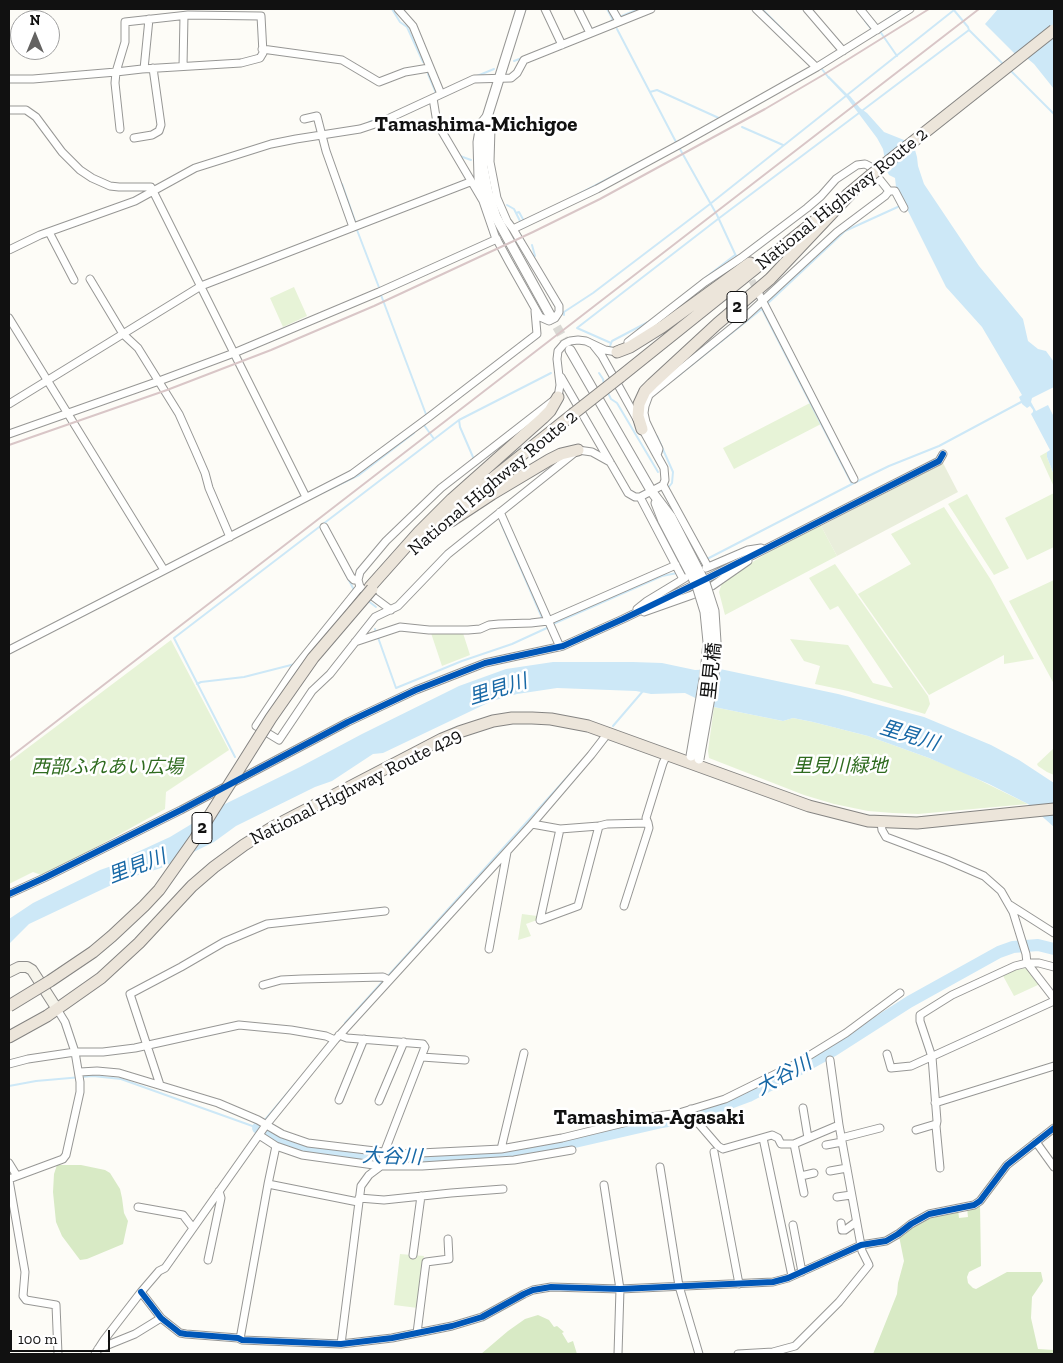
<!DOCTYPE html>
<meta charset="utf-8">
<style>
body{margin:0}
#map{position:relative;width:1063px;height:1363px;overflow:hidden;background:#fdfcf7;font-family:"Zilla Slab",serif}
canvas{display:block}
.frame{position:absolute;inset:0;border:10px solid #111;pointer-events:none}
.north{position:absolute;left:10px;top:10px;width:50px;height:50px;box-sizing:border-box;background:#fff;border:1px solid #a0a0a0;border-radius:50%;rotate:0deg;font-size:14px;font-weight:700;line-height:20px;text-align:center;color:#111}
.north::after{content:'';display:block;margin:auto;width:18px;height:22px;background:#646362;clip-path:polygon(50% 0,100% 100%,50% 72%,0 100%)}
.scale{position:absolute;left:10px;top:1330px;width:100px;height:22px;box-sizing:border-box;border:2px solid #111;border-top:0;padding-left:6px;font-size:15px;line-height:18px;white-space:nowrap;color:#111;-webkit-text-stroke:4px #fff;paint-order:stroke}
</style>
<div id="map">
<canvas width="1063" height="1363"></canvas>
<div class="frame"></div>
<div class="north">N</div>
<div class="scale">100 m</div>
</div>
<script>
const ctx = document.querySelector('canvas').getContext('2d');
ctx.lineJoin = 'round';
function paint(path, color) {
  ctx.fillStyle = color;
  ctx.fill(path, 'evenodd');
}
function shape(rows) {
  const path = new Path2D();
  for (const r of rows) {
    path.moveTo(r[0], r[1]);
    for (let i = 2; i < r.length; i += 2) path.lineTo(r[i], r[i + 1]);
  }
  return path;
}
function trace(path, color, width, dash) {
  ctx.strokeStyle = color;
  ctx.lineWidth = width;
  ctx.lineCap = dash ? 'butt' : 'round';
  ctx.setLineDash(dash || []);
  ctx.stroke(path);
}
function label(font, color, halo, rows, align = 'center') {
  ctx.font = font + ' "Zilla Slab","Noto Sans JP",serif';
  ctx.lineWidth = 5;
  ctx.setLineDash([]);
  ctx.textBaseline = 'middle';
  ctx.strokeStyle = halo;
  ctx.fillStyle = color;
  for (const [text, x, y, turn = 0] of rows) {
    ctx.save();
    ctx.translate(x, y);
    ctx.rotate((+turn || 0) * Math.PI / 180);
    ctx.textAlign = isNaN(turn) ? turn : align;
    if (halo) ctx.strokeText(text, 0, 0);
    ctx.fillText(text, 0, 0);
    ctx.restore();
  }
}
paint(shape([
 [294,287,307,316,283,327,270,298],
 [810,403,821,424,734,469,723,448],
 [1047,452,1047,457,1054,475,1054,487,1040,456],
 [1054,493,1054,547,1027,560,1005,518],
 [967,494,1009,568,994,575,948,504],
 [944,507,991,580,1034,659,1004,664,1004,655,929,695,858,594,911,564,891,534],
 [820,524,837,556,725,615,719,592,723,580,782,544],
 [835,564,928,696,930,704,925,714,848,691,815,684,820,666,804,661,790,639,848,645,873,683,893,688,838,606,830,610,809,578],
 [1054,580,1054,684,1009,601],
 [431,633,463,633,470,655,442,666],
 [171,640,229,750,166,792,165,809,44,876,33,872,9,884,9,762],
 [714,707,783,721,793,718,813,722,868,736,929,758,961,771,1028,804,918,814,893,813,868,811,834,804,804,795,709,758,708,751],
 [1054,748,1054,775,1047,772,1038,766,1037,764],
 [522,914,537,916,537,920,526,924,531,936,518,940],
 [1026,968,1040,984,1014,996,1002,974,1011,971],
 [400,1254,424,1256,418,1308,394,1305]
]), '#e7f3d7');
paint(shape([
 [57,1165,81,1165,105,1170,110,1173,120,1189,122,1198,124,1213,128,1221,123,1244,87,1259,80,1260,62,1236,56,1222,53,1192,54,1174],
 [980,1204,981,1266,969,1272,967,1277,968,1283,973,1288,976,1289,1007,1272,1041,1272,1043,1281,1032,1297,1031,1318,1038,1349,1054,1350,1054,1354,873,1354,897,1294,898,1283,904,1261,899,1236,924,1218,958,1209,959,1218,968,1217,967,1208],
 [538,1315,549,1320,554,1327,557,1326,564,1332,562,1333,568,1343,573,1341,577,1354,481,1354,508,1331,525,1319]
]), '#d8eac5');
paint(shape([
 [943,463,958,492,837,556,821,526]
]), '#e9eedb');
paint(shape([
 [998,9,1054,9,1054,89,1034,64,1028,59,1016,55,985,24],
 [829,76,847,94,850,96,860,108,867,113,884,132,904,140,915,150,917,157,918,166,924,184,979,266,1023,319,1028,341,1038,349,1046,351,1054,362,1054,387,1032,398,1031,402,1036,411,1048,405,1054,417,1054,475,1047,457,1047,452,1050,450,1031,414,1033,412,1033,410,1030,406,1027,408,1022,404,1019,397,1022,395,982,327,946,287,896,187,895,178,889,175,887,171,883,149,877,138,847,98,827,77],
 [553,662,633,662,662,663,695,670,720,669,838,694,924,717,991,745,1019,760,1054,783,1054,827,1028,804,989,784,929,758,868,736,813,722,793,718,783,721,714,707,685,693,651,694,636,691,557,688,517,694,492,701,383,753,373,754,332,781,315,787,236,826,214,842,161,868,122,880,29,924,9,944,9,919,33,903,100,870,123,862,133,854,170,837,223,805,300,767,362,734,459,686,506,669]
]), '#cde8f7');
trace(shape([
 [392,9,400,22,407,27,423,62],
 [607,9,613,20],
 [762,9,800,47],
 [953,9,968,27,969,30,1003,64],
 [886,20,903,9],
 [865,21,872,30],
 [610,22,612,20,639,9],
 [617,29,676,142,717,215,736,256],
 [879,30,897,56],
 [514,61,522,58],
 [821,68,829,78],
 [1010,70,1054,114],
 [428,74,436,93],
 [477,76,494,69],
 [650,92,657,90,721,119],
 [863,110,969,30],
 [369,122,386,116],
 [441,122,449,137],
 [742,127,783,145],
 [460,156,471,160],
 [342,184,355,221],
 [577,195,644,160],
 [507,205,514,209,520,221],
 [516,213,519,212,524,221],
 [357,230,380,290],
 [532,245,535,256],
 [705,278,735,255],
 [381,295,427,417],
 [766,305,845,231,902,205],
 [564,315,564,312,593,293,710,204,954,10],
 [611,343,577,328,718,219,859,113],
 [610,346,612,341,650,321],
 [599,373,603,379,604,384],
 [673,380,763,308],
 [608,393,611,399,617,403,658,472],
 [459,420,460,427,473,457],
 [424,425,434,439],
 [657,436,673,472,672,483,668,488],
 [852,484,889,466,939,446,1023,401],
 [320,494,359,475,414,433],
 [501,523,543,620],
 [321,527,354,590,361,596],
 [707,559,852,484,762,309],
 [367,600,376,607],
 [553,624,662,576,677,573],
 [375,629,396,688,462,661,512,644,549,627],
 [197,684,201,682,244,677,295,664],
 [613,726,643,691],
 [235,757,174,638,459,420,551,373],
 [387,977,580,763],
 [345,1023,384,980],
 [9,1086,36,1081,93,1076,121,1079,258,1128,261,1125],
 [264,1121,296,1083]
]), '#cde8f7', 2);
trace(shape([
 [258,1128,281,1141,302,1149,381,1160,416,1160,476,1157,553,1147,662,1122,698,1115,749,1096,789,1075,834,1050,909,1002,999,952,1013,947,1038,945,1054,949]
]), '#cde8f7', 12);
trace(shape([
 [747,271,758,292]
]), '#dad9d4', 7, [7, 3.5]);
trace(shape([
 [550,315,570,350]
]), '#dad9d4', 9, [9, 4.5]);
const minor = shape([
 [398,9,413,26,441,94],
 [545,9,562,45],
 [578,9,590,33],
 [612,9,619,21],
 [756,9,816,67],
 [807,9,843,51],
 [860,9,877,30],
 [262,49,342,60,379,82,405,72,429,68],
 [183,66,184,16],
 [144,69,149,19],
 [9,79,33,79,116,72,142,69,241,63,260,58,263,53,261,16,188,15,125,22,125,42,116,72,115,83,120,129],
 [433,98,437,123,483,201,495,236,509,262,540,317,549,321,555,318,559,312,559,306,513,229,507,221,497,198,490,162,491,128,488,114,480,124,477,142,478,178,483,201],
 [9,110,26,110,36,117,62,152,80,170,92,178,110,186,119,187,151,187,306,497],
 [304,119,317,116,326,151,353,227],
 [134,138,152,135,159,131,161,125,153,68],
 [513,229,597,189,684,142,817,67,910,9],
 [49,232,74,280],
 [9,250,40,235,135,201,195,168,271,144,296,139,360,129,381,122,474,79,511,78,517,73,524,60,651,9],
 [90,279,123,334,138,348,179,414,195,450,205,473,209,488,230,537],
 [759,294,854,479],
 [9,318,164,570],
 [628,342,705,282,741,258,807,208,821,196,836,179,857,165,865,164,869,166,889,191],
 [561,377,628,493,635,497,640,497,663,485,665,480,664,468,602,356,594,346],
 [9,404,201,286,470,182],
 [9,434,159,381,234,353,379,292,497,239],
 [657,455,659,449,646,422,644,413,645,406,649,395,744,318,837,232,885,196,889,191,895,191,904,208],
 [663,485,708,567],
 [640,497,683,579],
 [500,512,560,647],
 [324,527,351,577,354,580,358,580],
 [706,568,748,550,761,548],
 [360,587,294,669,256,726,279,740,312,691,330,674,375,617,398,606,448,554,578,450,592,452,610,462],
 [637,609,647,601,685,578],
 [391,610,360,587,358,580,360,572,386,541,441,488,558,397,560,385,557,359,558,351,564,344,570,341,578,340,586,341,605,350,617,352,620,349],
 [644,612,692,595,712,586,748,561],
 [355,642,400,627,429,630,468,630,480,629,489,625,499,624,531,623,548,621,676,565],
 [9,650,352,474,429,417,537,334,535,311],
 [881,823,882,830,886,837,947,860,984,876,1001,891,1013,912,1026,954,1027,963,1054,998],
 [532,824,591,755,608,733],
 [560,829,540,920,578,906,599,826],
 [9,894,44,878,181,810,348,722,416,690,485,663,563,646,623,619,708,578,939,461,943,454],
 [1010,905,1054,933],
 [624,906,649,828,648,823],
 [489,949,507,852],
 [263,985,281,980,302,979,383,977,389,980],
 [339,1035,347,1038,423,1044,425,1047,384,1153,381,1166,369,1175,361,1186,341,1344],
 [887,1054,891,1068,911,1066,1054,1001],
 [422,1057,465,1060],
 [830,1060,839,1125],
 [9,1064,28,1059,75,1052,103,1052,135,1048,239,1025,291,1030,326,1036,335,1040],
 [80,1072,97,1071,119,1073,218,1103,258,1120,282,1134,308,1143,400,1154,501,1149,562,1138,644,1118,679,1113,725,1099,794,1065,846,1033,900,993],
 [160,1085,130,994,181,967,224,942,267,924,385,911],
 [339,1100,364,1039],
 [379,1101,404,1042],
 [935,1103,1054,1066],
 [803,1108,808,1138],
 [691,1109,694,1122,699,1124,718,1146,723,1149,772,1135,778,1138,781,1144,794,1144,839,1125,862,1251,869,1265,839,1302,795,1346,773,1352,738,1354],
 [916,1130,936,1124],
 [763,1138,792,1276],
 [841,1138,880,1128],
 [1036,1142,1054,1167],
 [794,1144,804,1193],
 [826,1145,842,1142],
 [276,1146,302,1155,381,1166,422,1166,514,1160,572,1150],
 [501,1149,524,1053],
 [714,1152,739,1284],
 [9,1163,17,1176],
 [660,1167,679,1286,699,1354],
 [940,1168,936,1126,937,1121,932,1057,920,1021,920,1015,952,995,1015,966,1027,963,1039,963,1054,967],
 [830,1171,847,1168],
 [801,1176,814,1173],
 [9,1179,63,1159,66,1155,80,1092,80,1082,75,1052,65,1022,57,1009],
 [9,1180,25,1272,23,1296,26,1300,56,1305,58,1354],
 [268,1184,358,1202],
 [604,1185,620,1289,618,1354],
 [837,1197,851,1195],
 [359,1198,384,1200,451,1193,503,1189],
 [138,1207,183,1215,193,1228],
 [841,1223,842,1230,845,1230,856,1222],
 [793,1225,802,1272],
 [413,1255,421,1196],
 [208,1260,221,1198,219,1191],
 [141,1292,161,1318,180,1333,186,1334,238,1338,242,1340,341,1344,392,1338,452,1326,482,1317,524,1294,533,1290,551,1287,620,1289,773,1282,788,1278,861,1245,886,1241,898,1234,911,1224,929,1214,974,1205,980,1201,1007,1165,1054,1128],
 [417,1333,426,1262,449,1259,448,1239],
 [240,1339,268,1184,276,1146,259,1135],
 [98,1349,135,1334,161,1318],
 [95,1354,104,1340,141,1292,159,1271,165,1268,266,1125,335,1040,532,824,560,829,599,826,607,824,648,823,646,818,663,763,667,755]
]);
const tertiary = shape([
 [521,9,488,114,483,145,483,167,488,193,496,217,550,315],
 [570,350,652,492,671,517,705,583],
 [656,503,663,521,697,586]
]);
const secondary = shape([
 [9,972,19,967,27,967,32,970,57,1009]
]);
const trunk = shape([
 [847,195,871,175],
 [617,352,630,347,662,327,750,263],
 [620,377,817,219],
 [642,429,638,416,639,404,645,391,652,384,717,324,770,279,853,191],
 [451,521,492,494,549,460,561,454,578,450],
 [424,537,474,493,573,414],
 [370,587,419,532,452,499,543,418,550,411,558,397],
 [9,1037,47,1016,101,978,139,943,192,886,214,867,244,845,273,827,442,739,459,732,493,721,512,718,532,718,551,719,588,726,809,806,868,821,917,823,1054,809]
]);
trace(minor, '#979795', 9);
trace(tertiary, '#979795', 11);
trace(secondary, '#8e8d8b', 12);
trace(trunk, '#858482', 13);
trace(minor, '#fffffe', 7);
trace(tertiary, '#fffffe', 9);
trace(secondary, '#f6f4eb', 10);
trace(trunk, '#ece5da', 11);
trace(shape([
 [9,445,167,390,271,350,374,306,533,232,600,199,765,109,823,75,929,9],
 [9,758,979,9]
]), '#d9c6c7', 2);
const tertiaryBridge = shape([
 [691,756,705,674,708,642,705,612,697,586],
 [699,759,714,675,716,642,714,611,705,583]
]);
const trunkBridge = shape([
 [871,175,1054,30],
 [573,414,620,377],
 [9,1006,50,981,93,952,112,936,144,906,159,890,195,839,271,718,313,658,372,589]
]);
trace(tertiaryBridge, '#979795', 11, []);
trace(trunkBridge, '#858482', 13, []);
trace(tertiaryBridge, '#fffffe', 9);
trace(trunkBridge, '#ece5da', 11);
trace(shape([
 [9,894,44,878,181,810,348,722,416,690,485,663,563,646,623,619,708,578,939,461,943,454],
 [141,1292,161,1318,180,1333,186,1334,238,1338,242,1340,341,1344,392,1338,452,1326,482,1317,524,1294,533,1290,551,1287,620,1289,773,1282,788,1278,861,1245,886,1241,898,1234,911,1224,929,1214,974,1205,980,1201,1007,1165,1054,1128]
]), '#0057b8', 6);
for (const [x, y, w] of [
 [737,307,20],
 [202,828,20]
]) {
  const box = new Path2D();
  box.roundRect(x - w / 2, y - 15.5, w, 31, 4);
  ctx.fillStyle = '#fff';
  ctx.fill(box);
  trace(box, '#111', 1);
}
label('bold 18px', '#111', null, [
 ["2",737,307],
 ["2",202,828]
]);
label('19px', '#111', '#fff', [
 ["National Highway Route 2",842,199,-39],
 ["National Highway Route 2",493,483,-40],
 ["里見橋",712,671,-84],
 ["National Highway Route 429",356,787,-27]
]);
label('italic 19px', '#2f6b1f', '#fff', [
 ["里見川緑地",840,767],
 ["西部ふれあい広場",107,768]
]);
label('italic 20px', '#1768a6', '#fff', [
 ["里見川",498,690,-17],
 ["里見川",909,736,17],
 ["里見川",137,867,-21],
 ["大谷川",784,1076,-29],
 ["大谷川",392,1157,2]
]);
label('bold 21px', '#111', '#fff', [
 ["Tamashima-Michigoe",476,125],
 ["Tamashima-Agasaki",649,1118]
]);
</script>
